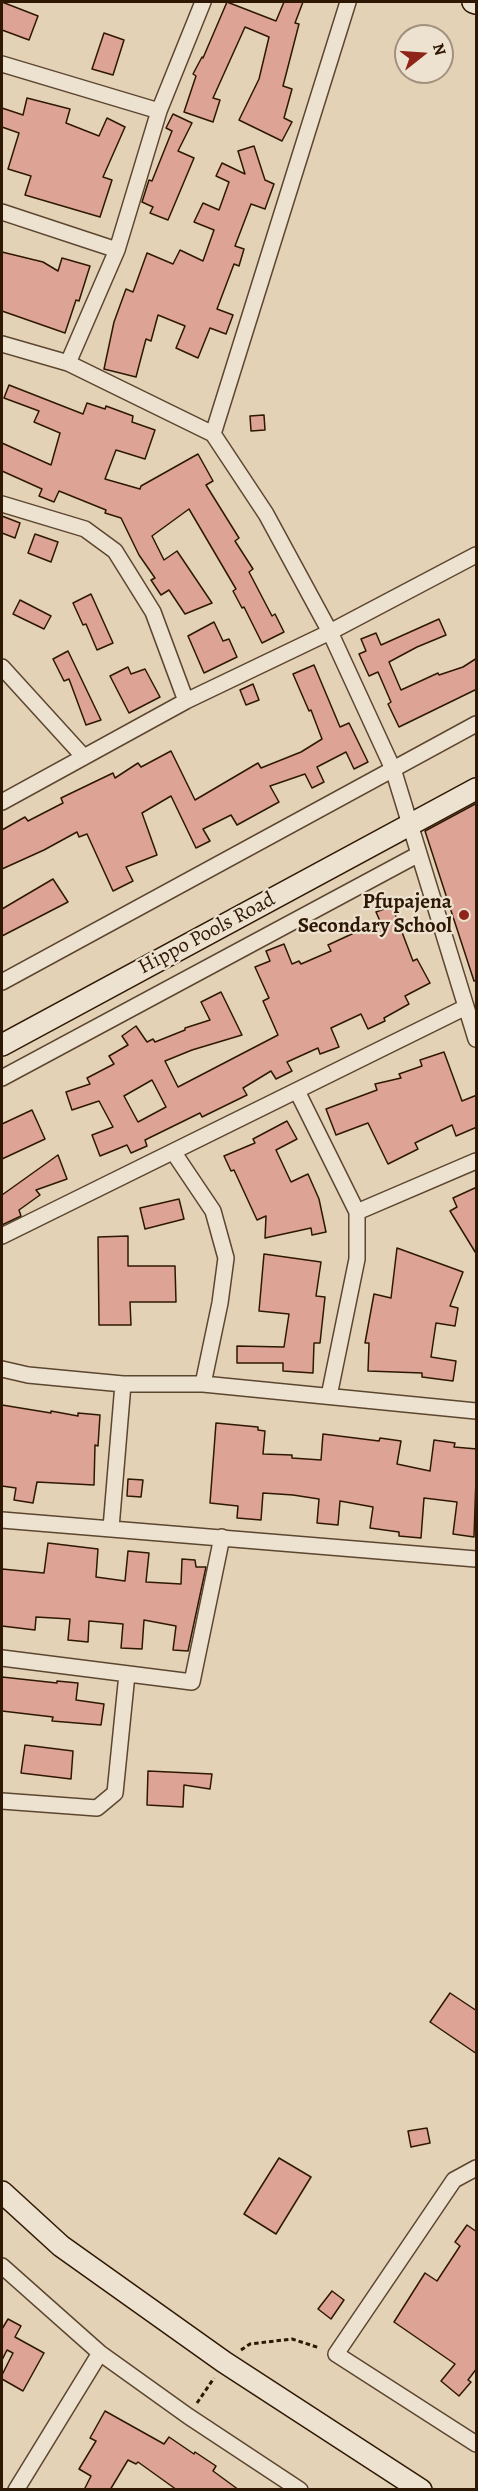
<!DOCTYPE html>
<style>
body{margin:0}
#map{position:relative;width:478px;height:2491px;overflow:hidden;background:#e4d2b6;font-family:Alegreya,serif}
canvas{display:block}
.frame{position:absolute;inset:0;border:3px solid #2e1803;pointer-events:none}
.north{position:absolute;left:394px;top:24px;width:60px;height:60px;box-sizing:border-box;background:#ede2d0;border:2px solid #a1917e;border-radius:50%;rotate:73deg;font-size:16px;font-weight:700;line-height:24px;text-align:center;color:#2e1803}
.north::after{content:'';display:block;margin:auto;width:21px;height:27px;background:#8f2418;clip-path:polygon(50% 0,100% 100%,50% 72%,0 100%)}
</style>
<div id="map">
<canvas width="478" height="2491"></canvas>
<div class="frame"></div>
<div class="north">N</div>
</div>
<script>
const ctx = document.querySelector('canvas').getContext('2d');
ctx.lineJoin = 'round';
function paint(path, color) {
  ctx.fillStyle = color;
  ctx.fill(path, 'evenodd');
}
function shape(rows) {
  const path = new Path2D();
  for (const r of rows) {
    path.moveTo(r[0], r[1]);
    for (let i = 2; i < r.length; i += 2) path.lineTo(r[i], r[i + 1]);
  }
  return path;
}
function trace(path, color, width, dash) {
  ctx.strokeStyle = color;
  ctx.lineWidth = width;
  ctx.lineCap = dash ? 'butt' : 'round';
  ctx.setLineDash(dash || []);
  ctx.stroke(path);
}
function label(font, color, halo, rows, align = 'center') {
  ctx.font = font + ' Alegreya,serif';
  ctx.lineWidth = 4.5;
  ctx.setLineDash([]);
  ctx.textBaseline = 'middle';
  ctx.strokeStyle = halo;
  ctx.fillStyle = color;
  for (const [text, x, y, turn = 0] of rows) {
    ctx.save();
    ctx.translate(x, y);
    ctx.rotate((+turn || 0) * Math.PI / 180);
    ctx.textAlign = isNaN(turn) ? turn : align;
    if (halo) ctx.strokeText(text, 0, 0);
    ctx.fillText(text, 0, 0);
    ctx.restore();
  }
}
const building = shape([
 [2,2,38,16,29,40,2,30,2,2],
 [227,2,276,21,284,2,303,2,295,23,299,24,283,86,292,89,284,118,292,122,282,141,239,120,259,79,269,37,245,27,213,98,220,100,213,122,184,112,196,76,193,74,202,57,203,58,227,2],
 [104,33,124,40,113,75,92,69,104,33],
 [27,98,70,109,66,123,99,136,107,118,125,127,103,177,112,180,100,217,25,195,31,176,8,169,19,133,2,127,2,108,23,115,27,98],
 [173,114,192,123,178,151,194,158,168,220,150,213,153,207,142,202,149,180,152,181,172,131,166,128,173,114],
 [254,146,265,180,274,184,265,209,251,204,235,246,244,249,239,266,234,264,217,309,233,315,226,334,210,328,198,358,176,348,185,326,158,315,151,341,146,339,136,377,104,369,114,322,126,289,133,292,147,253,173,264,180,250,203,261,214,230,194,222,203,203,219,210,229,182,216,176,222,163,245,174,238,151,254,146],
 [2,252,43,262,58,271,62,258,90,266,79,301,76,300,65,333,2,311,2,252],
 [9,385,83,414,87,403,105,409,106,406,133,416,132,422,155,430,145,459,116,450,105,479,140,489,141,486,198,454,213,481,206,485,239,538,235,541,253,569,249,572,272,616,275,614,284,632,262,643,244,607,242,608,233,591,236,589,189,509,152,536,164,560,177,551,212,603,185,614,169,590,161,595,151,580,155,578,139,555,121,518,105,513,106,510,59,491,54,502,39,496,42,489,2,471,2,443,51,465,60,433,34,422,39,411,4,398,9,385],
 [264,415,265,430,251,431,250,416,264,415],
 [2,516,20,523,15,538,2,533,2,516],
 [35,534,58,542,51,562,28,553,35,534],
 [91,594,113,643,97,650,86,624,83,625,73,603,91,594],
 [20,600,51,616,44,629,13,614,20,600],
 [439,619,446,635,417,647,389,662,401,690,438,673,439,675,463,667,477,658,477,689,399,727,388,704,391,702,378,672,369,676,359,654,366,651,361,639,376,633,381,645,439,619],
 [214,622,223,641,229,639,237,657,204,673,188,636,214,622],
 [68,651,101,720,86,725,69,679,64,681,53,659,68,651],
 [314,665,340,727,349,723,368,762,354,769,346,752,317,767,324,782,312,788,305,774,270,786,279,802,237,825,231,815,203,829,210,841,196,848,171,796,142,813,157,855,126,867,133,881,113,891,87,834,79,837,77,832,44,850,2,869,2,830,25,817,28,821,63,803,61,798,113,773,115,778,138,763,141,767,171,751,195,800,258,763,261,768,301,752,322,739,311,710,309,711,293,674,314,665],
 [128,667,131,674,145,669,160,697,129,713,110,676,128,667],
 [253,684,259,700,246,705,240,690,253,684],
 [477,803,477,981,474,981,425,831,477,803],
 [53,879,68,902,2,936,2,909,53,879],
 [392,906,413,961,417,959,430,983,405,996,409,1004,384,1018,385,1021,368,1029,361,1014,331,1028,339,1047,320,1054,318,1048,287,1062,292,1071,276,1079,271,1071,243,1088,247,1095,202,1117,200,1113,145,1140,147,1146,131,1153,127,1145,100,1156,92,1135,113,1127,99,1101,72,1110,66,1092,90,1084,87,1078,114,1064,109,1056,128,1045,122,1036,136,1026,147,1042,153,1039,155,1042,185,1030,185,1028,210,1020,201,1002,221,992,242,1035,192,1050,165,1061,178,1087,278,1035,263,1001,269,998,255,967,270,961,266,951,284,944,292,964,299,961,301,964,331,951,328,945,380,921,376,912,392,906],
 [152,1080,166,1107,138,1122,124,1096,152,1080],
 [444,1052,462,1101,477,1095,477,1127,456,1136,452,1125,415,1143,418,1149,388,1164,368,1123,336,1135,326,1109,377,1090,375,1084,401,1078,399,1074,422,1066,420,1060,444,1052],
 [32,1110,45,1139,2,1159,2,1124,32,1110],
 [287,1121,297,1139,276,1150,291,1182,308,1174,319,1199,326,1232,312,1235,311,1228,265,1238,266,1216,257,1220,234,1170,231,1171,224,1156,255,1143,253,1139,287,1121],
 [58,1155,67,1179,36,1190,40,1195,19,1210,21,1216,2,1225,2,1195,58,1155],
 [477,1187,477,1255,450,1211,457,1207,453,1198,477,1187],
 [179,1199,184,1219,145,1229,140,1208,179,1199],
 [128,1236,128,1266,175,1266,176,1302,130,1302,131,1325,99,1325,98,1237,128,1236],
 [397,1248,463,1272,450,1306,458,1308,455,1326,436,1323,431,1357,456,1361,453,1381,422,1377,422,1373,368,1371,369,1343,365,1343,374,1294,391,1298,397,1248],
 [264,1254,321,1262,316,1296,325,1297,320,1343,314,1343,313,1373,283,1371,283,1363,237,1363,237,1346,284,1347,289,1314,259,1311,264,1254],
 [2,1405,51,1413,51,1411,78,1416,78,1413,100,1415,98,1446,95,1445,94,1485,37,1482,33,1503,14,1500,16,1488,2,1486,2,1405],
 [216,1423,258,1427,258,1430,265,1431,263,1454,292,1455,292,1458,321,1460,323,1434,379,1441,380,1438,401,1441,397,1464,430,1471,434,1440,455,1443,454,1447,477,1449,474,1537,453,1534,457,1502,424,1498,421,1538,399,1536,399,1532,370,1528,373,1507,340,1501,338,1525,317,1523,319,1499,293,1495,263,1493,261,1520,237,1518,238,1506,210,1503,216,1423],
 [128,1479,143,1480,141,1497,127,1496,128,1479],
 [48,1543,98,1549,96,1577,125,1581,128,1551,149,1553,146,1582,181,1584,182,1559,195,1560,196,1567,206,1567,188,1651,173,1650,176,1626,144,1620,142,1649,121,1648,123,1624,89,1621,88,1642,68,1640,70,1619,36,1617,35,1630,2,1626,2,1569,44,1573,48,1543],
 [2,1677,57,1683,57,1681,78,1683,76,1700,104,1704,101,1725,52,1721,53,1717,2,1711,2,1677],
 [25,1745,73,1751,71,1779,21,1773,25,1745],
 [148,1771,212,1774,210,1789,184,1785,183,1807,147,1805,148,1771],
 [450,1993,477,2011,477,2054,430,2022,450,1993],
 [427,2128,430,2143,411,2147,408,2131,427,2128],
 [279,2158,311,2177,276,2234,244,2214,279,2158],
 [467,2225,477,2232,477,2368,468,2380,471,2382,459,2396,441,2381,455,2364,394,2322,425,2273,437,2281,460,2246,455,2242,467,2225],
 [332,2291,344,2300,331,2319,318,2309,332,2291],
 [8,2319,21,2326,15,2337,44,2353,23,2391,2,2379,2,2375,13,2353,7,2350,2,2360,2,2329,8,2319],
 [105,2411,164,2444,169,2437,194,2454,195,2452,216,2466,213,2471,239,2490,177,2490,138,2462,136,2464,128,2460,110,2490,84,2490,91,2476,79,2469,96,2441,90,2438,105,2411]
]);
paint(building, '#dda496');
trace(building, '#2e1803', 1.5);
const street = shape([
 [2,64,159,111],
 [2,212,117,250],
 [2,344,68,363,213,434,266,514,330,632,393,769,476,1039],
 [68,363,117,250,159,111,203,2],
 [213,434,348,2],
 [2,504,85,529,115,551,153,612,186,701],
 [2,667,83,756],
 [2,802,186,701,330,632,476,555],
 [2,982,476,724],
 [2,1078,419,854],
 [297,1091,357,1212],
 [174,1153,213,1211,226,1258,220,1303,203,1384],
 [2,1236,466,1007],
 [2,1369,28,1375,123,1384,203,1384,476,1411],
 [329,1396,357,1259,357,1212,476,1161],
 [2,1520,476,1559],
 [111,1528,123,1384],
 [2,1658,192,1682,222,1537],
 [2,1801,97,1808,115,1793,127,1674],
 [476,2168,454,2180,336,2354,476,2444],
 [2,2266,100,2353,188,2416,300,2490],
 [16,2490,100,2353]
]);
const secondary = shape([
 [473,2,476,3],
 [2,1045,476,789],
 [2,2192,61,2246,224,2362,421,2490]
]);
trace(street, '#5c4630', 18);
trace(secondary, '#2e1803', 24);
trace(shape([
 [241,2350,250,2344,292,2339,320,2348],
 [197,2403,214,2378]
]), '#2e1803', 3, [4.5, 3]);
trace(street, '#ede2d0', 15);
trace(secondary, '#ede2d0', 21);
for (const [x, y, r, color] of [
 [464,915,6,"#8f2418"]
]) {
  const dot = new Path2D();
  dot.arc(x, y, r, 0, 2 * Math.PI);
  ctx.fillStyle = color;
  ctx.fill(dot);
  trace(dot, '#ede2d0', 2);
}
label('bold 21px', '#2e1803', '#ede2d0', [
 ["Pfupajena",452,903],
 ["Secondary School",452,927]
], 'right');
label('21px', '#2e1803', '#ede2d0', [
 ["Hippo Pools Road",207,934,-28]
]);
</script>
